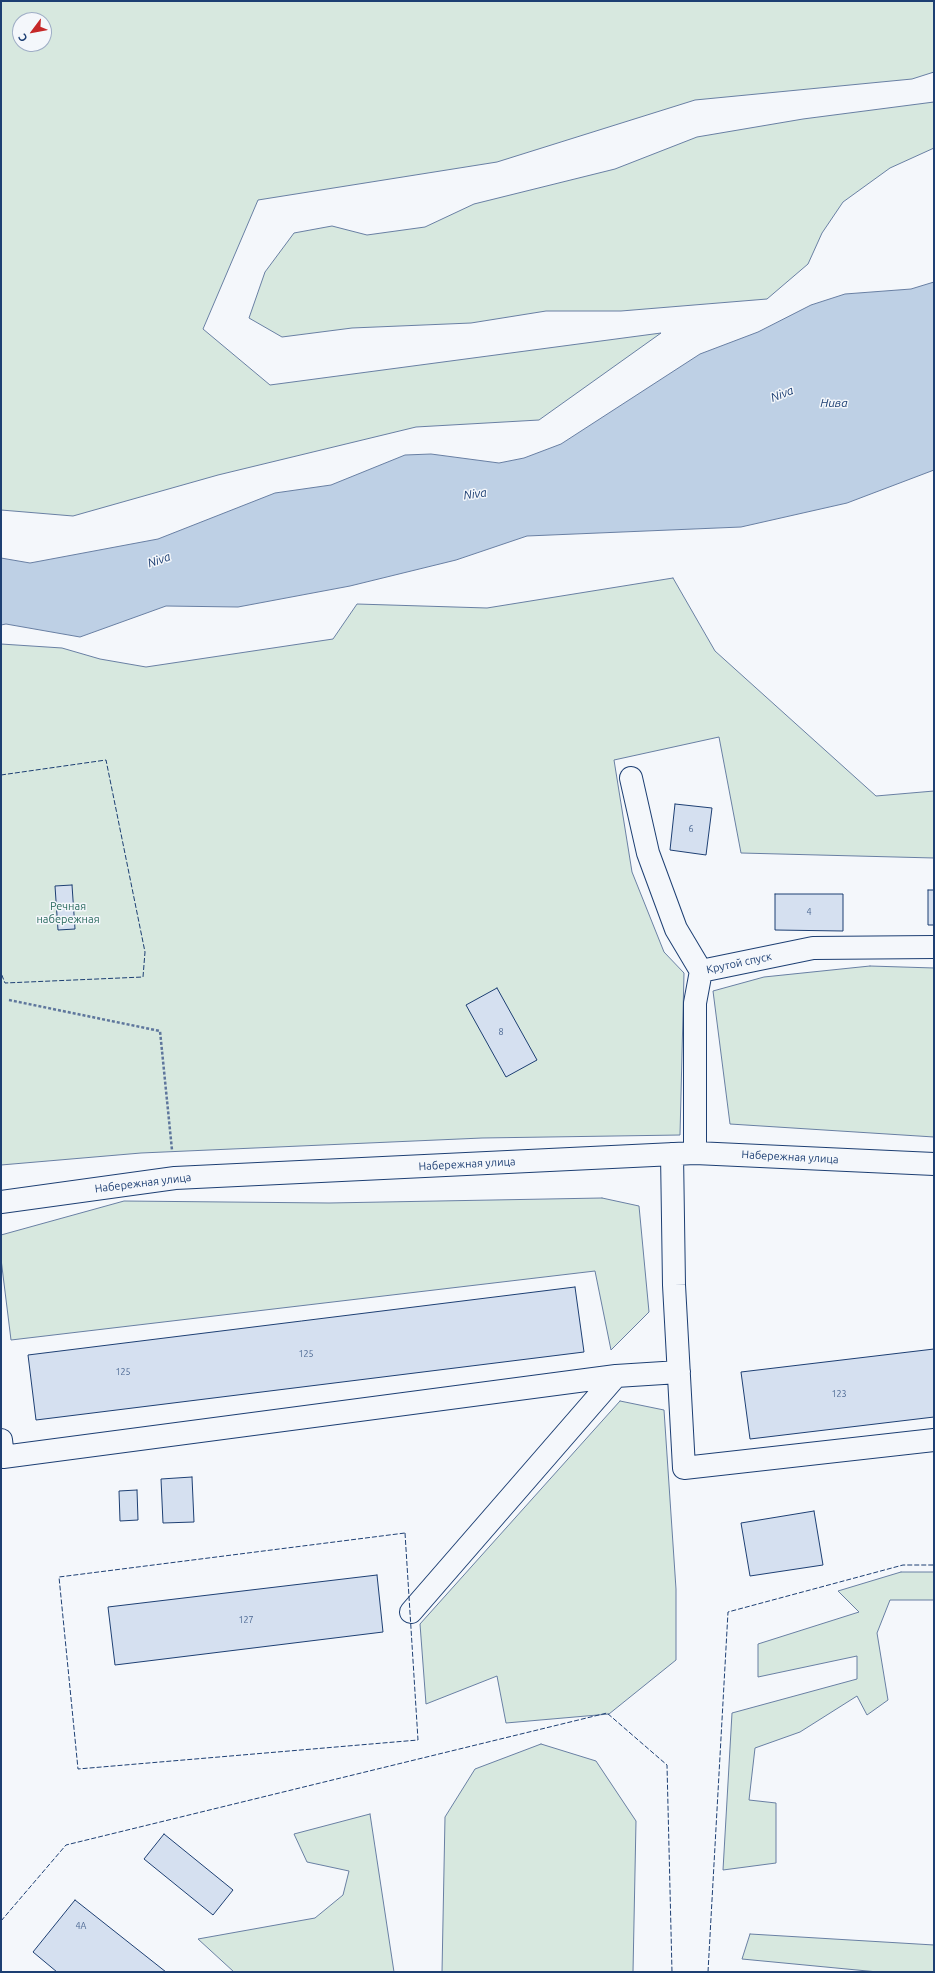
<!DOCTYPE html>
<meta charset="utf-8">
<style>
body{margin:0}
#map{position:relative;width:935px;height:1973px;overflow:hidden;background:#f4f7fb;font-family:Ubuntu,sans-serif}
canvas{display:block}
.frame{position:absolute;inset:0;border:2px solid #1d3f73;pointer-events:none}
.north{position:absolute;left:12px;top:12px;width:40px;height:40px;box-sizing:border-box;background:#f4f7fb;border:1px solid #9eadc5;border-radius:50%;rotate:238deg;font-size:11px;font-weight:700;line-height:16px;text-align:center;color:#1d3f73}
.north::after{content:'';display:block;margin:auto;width:14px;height:18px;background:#c62828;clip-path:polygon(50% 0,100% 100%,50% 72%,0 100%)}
</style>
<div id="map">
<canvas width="935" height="1973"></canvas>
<div class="frame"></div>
<div class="north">С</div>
</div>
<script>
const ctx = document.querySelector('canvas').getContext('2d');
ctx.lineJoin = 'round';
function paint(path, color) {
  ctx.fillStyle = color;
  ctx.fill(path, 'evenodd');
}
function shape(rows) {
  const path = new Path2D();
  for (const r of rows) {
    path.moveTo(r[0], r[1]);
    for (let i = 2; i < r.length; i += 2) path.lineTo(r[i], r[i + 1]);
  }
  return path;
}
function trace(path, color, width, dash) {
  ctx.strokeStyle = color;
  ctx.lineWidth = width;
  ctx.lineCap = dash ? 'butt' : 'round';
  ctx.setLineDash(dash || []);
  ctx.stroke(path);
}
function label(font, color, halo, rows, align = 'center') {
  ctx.font = font + ' Ubuntu,sans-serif';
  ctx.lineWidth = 3;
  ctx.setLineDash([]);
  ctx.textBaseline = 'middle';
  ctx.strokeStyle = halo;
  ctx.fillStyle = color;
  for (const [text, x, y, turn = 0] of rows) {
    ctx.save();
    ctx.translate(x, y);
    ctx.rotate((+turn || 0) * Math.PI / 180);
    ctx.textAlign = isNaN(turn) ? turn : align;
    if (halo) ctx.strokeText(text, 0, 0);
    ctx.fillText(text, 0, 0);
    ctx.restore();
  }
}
const green = shape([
 [1,1,934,1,934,72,912,79,695,100,497,162,258,200,203,329,270,385,661,333,539,420,416,427,218,475,73,516,1,510,1,1],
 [20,20,44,20,44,44,20,44,20,20],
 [934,102,934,148,890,168,843,202,822,233,808,264,767,299,621,311,546,311,471,323,352,328,282,337,249,318,265,272,294,233,332,226,367,235,425,227,474,204,615,169,697,137,803,119,934,102],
 [673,578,715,651,876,796,934,791,934,858,741,853,719,737,614,760,632,872,664,952,684,973,680,1135,482,1138,141,1153,1,1165,1,644,62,648,100,659,146,667,333,639,357,604,487,608,673,578],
 [870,966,934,968,934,1137,730,1124,713,991,764,977,870,966],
 [602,1198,639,1206,649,1312,611,1350,595,1271,11,1340,1,1259,1,1235,124,1201,329,1203,602,1198],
 [620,1401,664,1410,676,1589,676,1660,609,1714,506,1723,497,1676,426,1704,420,1624,620,1401],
 [901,1572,934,1572,934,1600,890,1600,877,1633,888,1700,867,1715,857,1696,800,1732,755,1748,749,1800,776,1803,776,1863,723,1870,732,1713,857,1679,857,1656,758,1677,758,1644,859,1612,838,1591,901,1572],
 [541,1744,596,1761,636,1821,633,1972,442,1972,445,1817,475,1769,541,1744],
 [370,1814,394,1972,234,1972,198,1939,315,1918,343,1895,349,1871,307,1862,294,1834,370,1814],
 [750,1934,934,1945,934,1972,878,1972,742,1959,750,1934]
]);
paint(green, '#d7e8df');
trace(green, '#687fa3', 1);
const water = shape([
 [934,282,934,470,847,503,741,527,527,536,456,560,350,586,238,607,166,606,80,637,6,624,1,625,1,558,30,563,158,539,275,493,331,485,405,455,431,454,499,463,524,458,561,444,700,354,758,332,811,305,845,294,911,289,934,282]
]);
paint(water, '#bed0e5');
trace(water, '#687fa3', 1);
const building = shape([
 [675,804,712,808,706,855,670,850,675,804],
 [72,885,75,929,58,930,55,886,72,885],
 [928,890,934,890,934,925,928,925,928,890],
 [775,894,843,894,843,931,775,930,775,894],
 [497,988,537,1060,506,1077,466,1005,497,988],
 [575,1287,584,1352,36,1420,28,1355,575,1287],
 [934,1349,934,1417,750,1439,741,1372,934,1349],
 [192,1477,194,1522,163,1523,161,1479,192,1477],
 [137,1490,138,1520,120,1521,119,1491,137,1490],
 [814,1511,823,1565,750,1576,741,1523,814,1511],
 [377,1575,383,1632,115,1665,108,1607,377,1575],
 [164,1834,233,1890,213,1915,144,1859,164,1834],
 [75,1900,166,1972,57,1972,33,1952,75,1900]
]);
paint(building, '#d5e0f0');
trace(building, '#1d3f73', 1);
const minor = shape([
 [631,778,648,853,676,929,701,971],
 [695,1153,695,1003,701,971,813,948,934,947],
 [672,1154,674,1285,684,1468,934,1440],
 [1,1202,175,1178,695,1153,934,1164],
 [1,1440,3,1457,616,1376],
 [411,1612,616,1376,679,1372]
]);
trace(minor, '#1d3f73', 24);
trace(shape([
 [9,1000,160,1031,172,1150]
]), '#5e769c', 2.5, [3, 2]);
trace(minor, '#f4f7fb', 22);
trace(shape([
 [1,775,106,760,145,952,143,977,5,983,1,973],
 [405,1533,418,1740,78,1769,59,1577,405,1533],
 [1,1921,66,1845,607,1713,667,1765,672,1972],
 [708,1972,728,1612,903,1565,934,1565]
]), '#1d3f73', 1, [5, 2]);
label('9px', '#4b6792', null, [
 ["6",691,829],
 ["4",809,912],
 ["8",501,1032],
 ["125",306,1354],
 ["125",123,1372],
 ["123",839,1394],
 ["127",246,1620],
 ["4А",81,1926]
]);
label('11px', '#2c6c60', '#f4f7fb', [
 ["Речная",68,906],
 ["набережная",68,919]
]);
label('11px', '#1d3f73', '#f4f7fb', [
 ["Крутой спуск",739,963,-12],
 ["Набережная улица",790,1157,3],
 ["Набережная улица",467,1164,-3],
 ["Набережная улица",143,1183,-7]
]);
label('italic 12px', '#1d3f73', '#f4f7fb', [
 ["Niva",782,394,-21],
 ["Нива",834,403],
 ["Niva",475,494,-8],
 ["Niva",159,560,-19]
]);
</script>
